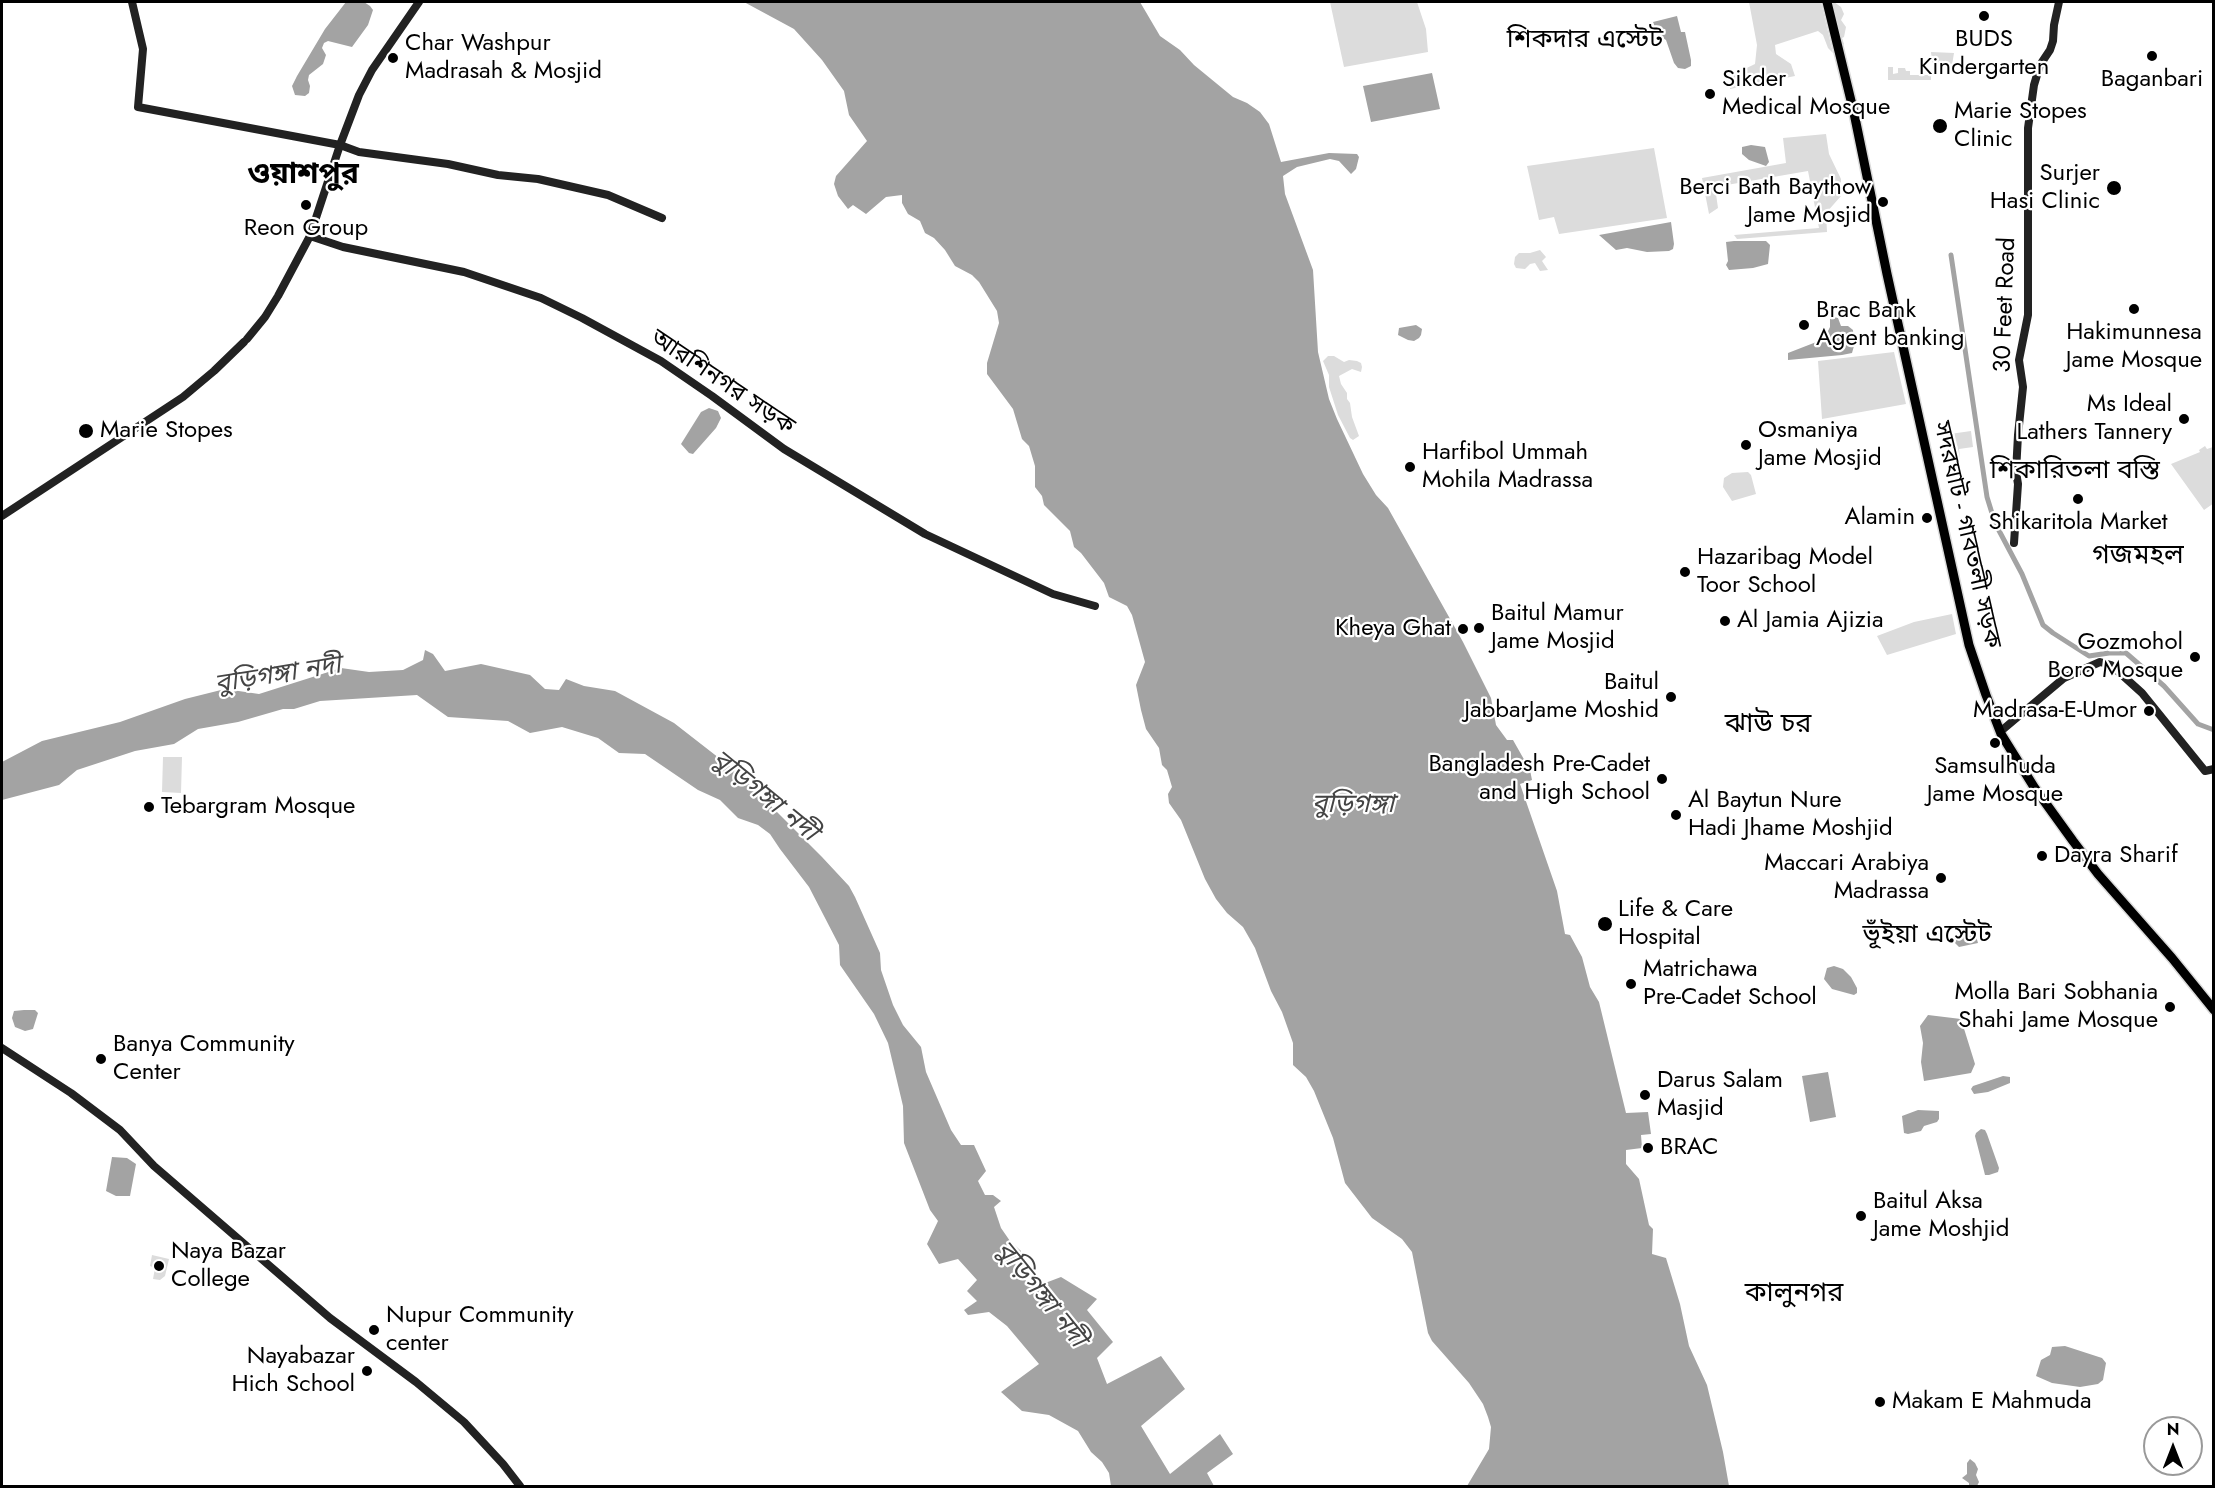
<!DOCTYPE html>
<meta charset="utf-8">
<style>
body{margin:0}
#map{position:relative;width:2215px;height:1488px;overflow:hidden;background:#fff;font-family:Jost,sans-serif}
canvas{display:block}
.frame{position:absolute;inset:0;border:3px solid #000;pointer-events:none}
.north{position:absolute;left:2143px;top:1416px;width:60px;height:60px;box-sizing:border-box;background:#fff;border:2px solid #999;border-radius:50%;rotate:0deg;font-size:16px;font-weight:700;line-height:24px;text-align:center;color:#000}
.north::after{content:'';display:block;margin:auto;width:21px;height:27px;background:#000;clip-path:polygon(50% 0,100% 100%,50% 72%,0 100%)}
</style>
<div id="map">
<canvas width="2215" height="1488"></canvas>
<div class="frame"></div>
<div class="north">N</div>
</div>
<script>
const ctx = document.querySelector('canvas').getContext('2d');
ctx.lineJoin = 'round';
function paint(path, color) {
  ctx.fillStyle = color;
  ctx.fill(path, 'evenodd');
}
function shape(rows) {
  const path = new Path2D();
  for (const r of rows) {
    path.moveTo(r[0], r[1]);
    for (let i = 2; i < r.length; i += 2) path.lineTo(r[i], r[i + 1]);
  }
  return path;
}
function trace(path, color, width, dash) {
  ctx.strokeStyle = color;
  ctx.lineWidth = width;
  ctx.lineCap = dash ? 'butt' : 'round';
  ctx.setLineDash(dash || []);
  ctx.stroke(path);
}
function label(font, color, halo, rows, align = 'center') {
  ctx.font = font + ' Jost,"Noto Sans Bengali",sans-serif';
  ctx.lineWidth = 4.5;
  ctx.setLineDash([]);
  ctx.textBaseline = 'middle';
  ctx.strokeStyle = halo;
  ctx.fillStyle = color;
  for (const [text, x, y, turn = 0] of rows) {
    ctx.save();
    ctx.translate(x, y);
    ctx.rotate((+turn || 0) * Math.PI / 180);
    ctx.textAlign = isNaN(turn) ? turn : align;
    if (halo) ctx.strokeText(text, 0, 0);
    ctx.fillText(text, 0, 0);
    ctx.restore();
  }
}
paint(shape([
 [1330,2,1417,2,1426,29,1428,52,1344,67],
 [1749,2,1821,2,1833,53,1828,48,1823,35,1818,31,1775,45,1776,54,1791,64,1795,76,1730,89,1730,76,1755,64,1757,45],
 [1834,2,1841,7,1844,14,1841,20,1846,27,1844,37,1842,38,1844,44,1839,49,1829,5],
 [1931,52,1954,53,1952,65,1932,63],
 [1888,67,1893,67,1893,74,1898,73,1898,68,1905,68,1906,71,1910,71,1910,75,1931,75,1931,80,1888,80],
 [1826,134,1829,154,1841,179,1841,196,1826,213,1827,232,1737,239,1734,235,1819,228,1808,171,1715,187,1718,208,1709,214,1702,178,1786,163,1783,138],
 [1654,148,1667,218,1559,234,1554,217,1539,220,1527,166],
 [1540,250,1546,257,1542,261,1548,270,1540,271,1535,263,1530,264,1525,269,1516,268,1514,264,1515,257,1519,253,1530,253],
 [1894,352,1906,404,1822,419,1818,361],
 [1328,356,1334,356,1344,362,1349,360,1357,361,1361,363,1362,367,1361,372,1352,369,1339,376,1341,384,1347,393,1347,399,1350,403,1352,417,1359,436,1353,440,1350,438,1338,415,1329,387,1329,375,1323,361],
 [1971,431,1973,447,1959,449,1960,458,1954,459,1950,434],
 [2205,446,2207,449,2213,447,2214,503,2204,510,2171,464,2200,452,2199,450],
 [1748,472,1751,475,1756,494,1732,501,1723,487,1724,478,1732,473],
 [1952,614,1956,634,1887,655,1877,636,1914,622],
 [163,757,182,757,181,793,162,792],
 [152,1255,169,1259,165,1276,160,1280,153,1279,155,1268,150,1266]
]), '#dcdcdc');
paint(shape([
 [346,2,364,2,370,6,373,10,368,25,352,47,328,41,324,43,322,48,326,55,323,64,309,75,308,80,310,86,309,93,305,96,295,95,292,86,297,76,325,29],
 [744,2,1140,2,1160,36,1180,50,1194,65,1233,97,1247,103,1260,112,1269,124,1281,162,1329,153,1357,154,1359,157,1356,169,1351,174,1339,161,1330,159,1297,167,1283,176,1285,194,1313,270,1318,352,1329,399,1337,419,1363,474,1376,495,1388,508,1463,642,1491,698,1496,725,1507,740,1513,740,1530,770,1532,780,1520,784,1557,891,1565,934,1570,935,1582,957,1590,987,1599,1002,1626,1113,1648,1112,1651,1134,1641,1135,1642,1148,1626,1150,1626,1164,1639,1179,1649,1225,1653,1229,1652,1254,1666,1258,1680,1304,1689,1346,1707,1385,1723,1452,1729,1486,1467,1486,1489,1449,1491,1427,1488,1417,1483,1404,1469,1383,1432,1341,1428,1333,1412,1252,1402,1239,1372,1218,1345,1183,1333,1138,1314,1091,1306,1077,1293,1065,1293,1043,1282,1012,1271,991,1255,948,1243,927,1227,913,1216,899,1205,879,1181,820,1169,803,1168,794,1172,787,1167,770,1162,765,1159,748,1146,729,1141,710,1136,685,1145,662,1132,615,1127,606,1109,597,1104,583,1081,553,1074,547,1070,531,1044,505,1042,496,1035,487,1035,466,1029,446,1022,439,1013,409,987,374,987,363,999,323,997,311,979,282,972,275,955,266,945,250,934,238,925,233,920,221,908,214,902,203,902,195,886,197,866,214,853,205,848,209,838,196,834,184,836,176,867,141,849,115,844,91,822,60,794,29],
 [1677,16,1681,32,1685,32,1691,60,1691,66,1685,69,1678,68,1674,63,1666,40,1657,34,1653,22],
 [1432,73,1440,109,1371,122,1363,86],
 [1751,145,1765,147,1769,162,1766,166,1749,160,1742,154,1742,147],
 [1671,222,1674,244,1673,249,1669,251,1647,252,1627,248,1616,250,1599,235],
 [1734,241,1766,241,1770,245,1768,264,1753,268,1729,270,1726,265,1728,261,1726,242],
 [1834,317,1838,318,1841,326,1848,326,1853,330,1854,346,1852,353,1842,355,1788,360,1788,353,1824,339,1830,327,1830,319],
 [1416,325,1422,329,1421,335,1419,338,1414,341,1408,340,1398,335,1399,328],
 [709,408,718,411,721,418,716,428,693,454,689,453,681,444,701,412],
 [425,650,433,654,445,671,481,664,530,675,545,689,559,690,566,679,584,686,615,691,674,723,737,772,822,857,849,886,855,897,880,953,881,970,893,1005,903,1025,921,1047,926,1072,951,1130,961,1145,974,1145,986,1171,978,1181,985,1195,993,1195,1001,1201,994,1207,1001,1228,1010,1241,1021,1251,1015,1262,1017,1270,1032,1288,1061,1277,1097,1299,1087,1310,1113,1342,1097,1358,1107,1384,1161,1356,1185,1389,1141,1426,1170,1474,1220,1434,1233,1454,1207,1473,1214,1486,1111,1486,1109,1473,1102,1462,1091,1452,1078,1431,1049,1415,1022,1411,1001,1392,1039,1364,1007,1326,989,1312,968,1315,964,1310,977,1301,967,1291,977,1280,958,1259,939,1264,927,1244,938,1221,930,1210,904,1143,903,1106,888,1043,874,1014,840,965,839,945,809,887,780,849,770,834,758,825,738,818,720,800,698,790,645,754,619,753,598,738,562,727,530,733,508,721,448,717,417,695,320,701,294,709,283,709,238,722,198,729,174,744,135,751,77,770,59,785,2,800,2,762,42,741,120,722,185,699,225,689,259,694,341,668,369,672,403,670,423,660],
 [1965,930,1976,936,1978,943,1959,947,1955,943,1956,940],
 [1834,966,1843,969,1851,977,1857,988,1857,993,1854,995,1832,989,1824,979,1827,968],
 [24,1010,35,1010,38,1013,33,1029,25,1031,15,1027,12,1018,14,1011],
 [1928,1015,1961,1019,1975,1064,1971,1073,1924,1081,1921,1062,1923,1043,1920,1026],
 [1828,1072,1836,1117,1810,1122,1802,1076],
 [2003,1076,2010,1077,2010,1083,1988,1092,1974,1094,1971,1089,1973,1086],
 [1918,1110,1939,1111,1939,1119,1937,1122,1924,1126,1921,1131,1908,1134,1904,1133,1902,1116],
 [1981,1129,1985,1130,1987,1134,1999,1168,1998,1172,1989,1175,1985,1175,1984,1171,1975,1136,1976,1133],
 [112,1157,127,1158,136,1164,130,1196,116,1196,106,1191],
 [2065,1346,2102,1358,2106,1363,2103,1380,2098,1384,2080,1387,2052,1383,2036,1376,2041,1360,2050,1355,2052,1347],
 [1970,1459,1975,1463,1978,1469,1976,1475,1979,1482,1977,1486,1969,1486,1969,1483,1962,1478,1967,1474,1967,1463]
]), '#a3a3a3');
trace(shape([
 [1951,255,1987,497,1995,523,2022,574,2043,625,2053,633,2089,656,2109,653,2126,653,2164,686,2198,724,2214,730]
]), '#a3a3a3', 5);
const highway = shape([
 [1827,2,1854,113,1887,274,1969,645,1986,695,2001,734,2034,787,2073,841,2098,874,2172,958,2214,1010]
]);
trace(highway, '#dbdbdb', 12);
trace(shape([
 [132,2,143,49,138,107,340,145,359,152,448,164,498,175,538,179,608,195,662,218],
 [310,236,343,247,464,272,541,298,582,318,661,361,712,396,784,449,925,534,1053,594,1095,606],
 [247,339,265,317,278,296,310,236,340,145,359,95,372,70,419,2],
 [2,516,183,397,214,371,244,342],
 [2014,543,2018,484,2016,472,2018,435,2023,387,2019,360,2028,315,2028,128,2034,85,2040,65,2050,50,2053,41,2054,25,2059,2],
 [2001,731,2064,678,2100,662,2111,665,2142,693,2205,771,2214,769],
 [2,1048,71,1093,120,1130,154,1166,330,1318,416,1382,464,1422,503,1464,520,1486]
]), '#222', 8);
trace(highway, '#000', 9);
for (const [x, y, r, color] of [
 [1984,16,6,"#000"],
 [2152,56,6,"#000"],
 [393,58,6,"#000"],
 [1710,94,6,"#000"],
 [1940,126,8,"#000"],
 [2114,188,8,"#000"],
 [1883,202,6,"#000"],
 [306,205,6,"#000"],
 [2134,309,6,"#000"],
 [1804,325,6,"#000"],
 [2184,419,6,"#000"],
 [86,431,8,"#000"],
 [1746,445,6,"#000"],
 [1410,467,6,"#000"],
 [2078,499,6,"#000"],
 [1927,518,6,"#000"],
 [1685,572,6,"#000"],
 [1725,621,6,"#000"],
 [1479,628,6,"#000"],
 [1463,629,6,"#000"],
 [2195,657,6,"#000"],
 [1671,697,6,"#000"],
 [2149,711,6,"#000"],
 [1995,743,6,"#000"],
 [1662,779,6,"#000"],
 [149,807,6,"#000"],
 [1676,815,6,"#000"],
 [2042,856,6,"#000"],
 [1941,878,6,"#000"],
 [1605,924,8,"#000"],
 [1631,984,6,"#000"],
 [2170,1007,6,"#000"],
 [101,1059,6,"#000"],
 [1645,1095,6,"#000"],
 [1648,1148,6,"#000"],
 [1861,1216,6,"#000"],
 [159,1266,6,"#000"],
 [374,1330,6,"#000"],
 [367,1371,6,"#000"],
 [1880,1402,6,"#000"]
]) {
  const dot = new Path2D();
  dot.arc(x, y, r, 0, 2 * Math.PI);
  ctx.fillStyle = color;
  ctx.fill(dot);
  trace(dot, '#fff', 2);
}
label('24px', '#000', '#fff', [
 ["BUDS",1984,40,"center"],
 ["Kindergarten",1984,68,"center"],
 ["Char Washpur",405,44],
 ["Madrasah & Mosjid",405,72],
 ["Sikder",1722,80],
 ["Medical Mosque",1722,108],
 ["Baganbari",2152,80,"center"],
 ["Marie Stopes",1954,112],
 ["Clinic",1954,140],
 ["Surjer",2100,174,"right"],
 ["Hasi Clinic",2100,202,"right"],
 ["Berci Bath Baythow",1871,188,"right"],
 ["Jame Mosjid",1871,216,"right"],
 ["Reon Group",306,229,"center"],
 ["Brac Bank",1816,311],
 ["Agent banking",1816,339],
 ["Hakimunnesa",2134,333,"center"],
 ["Jame Mosque",2134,361,"center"],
 ["Ms Ideal",2172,405,"right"],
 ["Lathers Tannery",2172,433,"right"],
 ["Marie Stopes",100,431],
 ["Osmaniya",1758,431],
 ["Jame Mosjid",1758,459],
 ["Harfibol Ummah",1422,453],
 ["Mohila Madrassa",1422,481],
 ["Alamin",1915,518,"right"],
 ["Shikaritola Market",2078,523,"center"],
 ["Hazaribag Model",1697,558],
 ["Toor School",1697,586],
 ["Baitul Mamur",1491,614],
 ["Jame Mosjid",1491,642],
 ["Al Jamia Ajizia",1737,621],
 ["Kheya Ghat",1451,629,"right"],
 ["Gozmohol",2183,643,"right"],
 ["Boro Mosque",2183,671,"right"],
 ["Baitul",1659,683,"right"],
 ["JabbarJame Moshid",1659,711,"right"],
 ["Madrasa-E-Umor",2137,711,"right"],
 ["Bangladesh Pre-Cadet",1650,765,"right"],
 ["and High School",1650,793,"right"],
 ["Samsulhuda",1995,767,"center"],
 ["Jame Mosque",1995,795,"center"],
 ["Al Baytun Nure",1688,801],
 ["Hadi Jhame Moshjid",1688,829],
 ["Tebargram Mosque",161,807],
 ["Dayra Sharif",2054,856],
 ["Maccari Arabiya",1929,864,"right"],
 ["Madrassa",1929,892,"right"],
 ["Life & Care",1618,910],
 ["Hospital",1618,938],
 ["Matrichawa",1643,970],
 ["Pre-Cadet School",1643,998],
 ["Molla Bari Sobhania",2158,993,"right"],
 ["Shahi Jame Mosque",2158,1021,"right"],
 ["Banya Community",113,1045],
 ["Center",113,1073],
 ["Darus Salam",1657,1081],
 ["Masjid",1657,1109],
 ["BRAC",1660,1148],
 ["Baitul Aksa",1873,1202],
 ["Jame Moshjid",1873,1230],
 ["Naya Bazar",171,1252],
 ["College",171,1280],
 ["Nupur Community",386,1316],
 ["center",386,1344],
 ["Nayabazar",355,1357,"right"],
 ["Hich School",355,1385,"right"],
 ["Makam E Mahmuda",1892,1402]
], 'left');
label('24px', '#000', '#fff', [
 ["30 Feet Road",2006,305,-88],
 ["আরশিনগর সড়ক",722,383,34],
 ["সদরঘাট - গাবতলী সড়ক",1966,535,77]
]);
label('26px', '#000', '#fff', [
 ["শিকদার এস্টেট",1585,41],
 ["শিকারিতলা বস্তি",2075,472],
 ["ভূঁইয়া এস্টেট",1927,936]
]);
label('italic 26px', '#444', '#fff', [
 ["বুড়িগঙ্গা নদী",278,676,-9],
 ["বুড়িগঙ্গা নদী",764,797,39],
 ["বুড়িগঙ্গা",1353,806],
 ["বুড়িগঙ্গা নদী",1040,1295,51]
]);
label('27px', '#000', '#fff', [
 ["গজমহল",2138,556],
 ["ঝাউ চর",1768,725],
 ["কালুনগর",1794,1294]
]);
label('bold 30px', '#000', '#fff', [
 ["ওয়াশপুর",303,176]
]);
</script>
